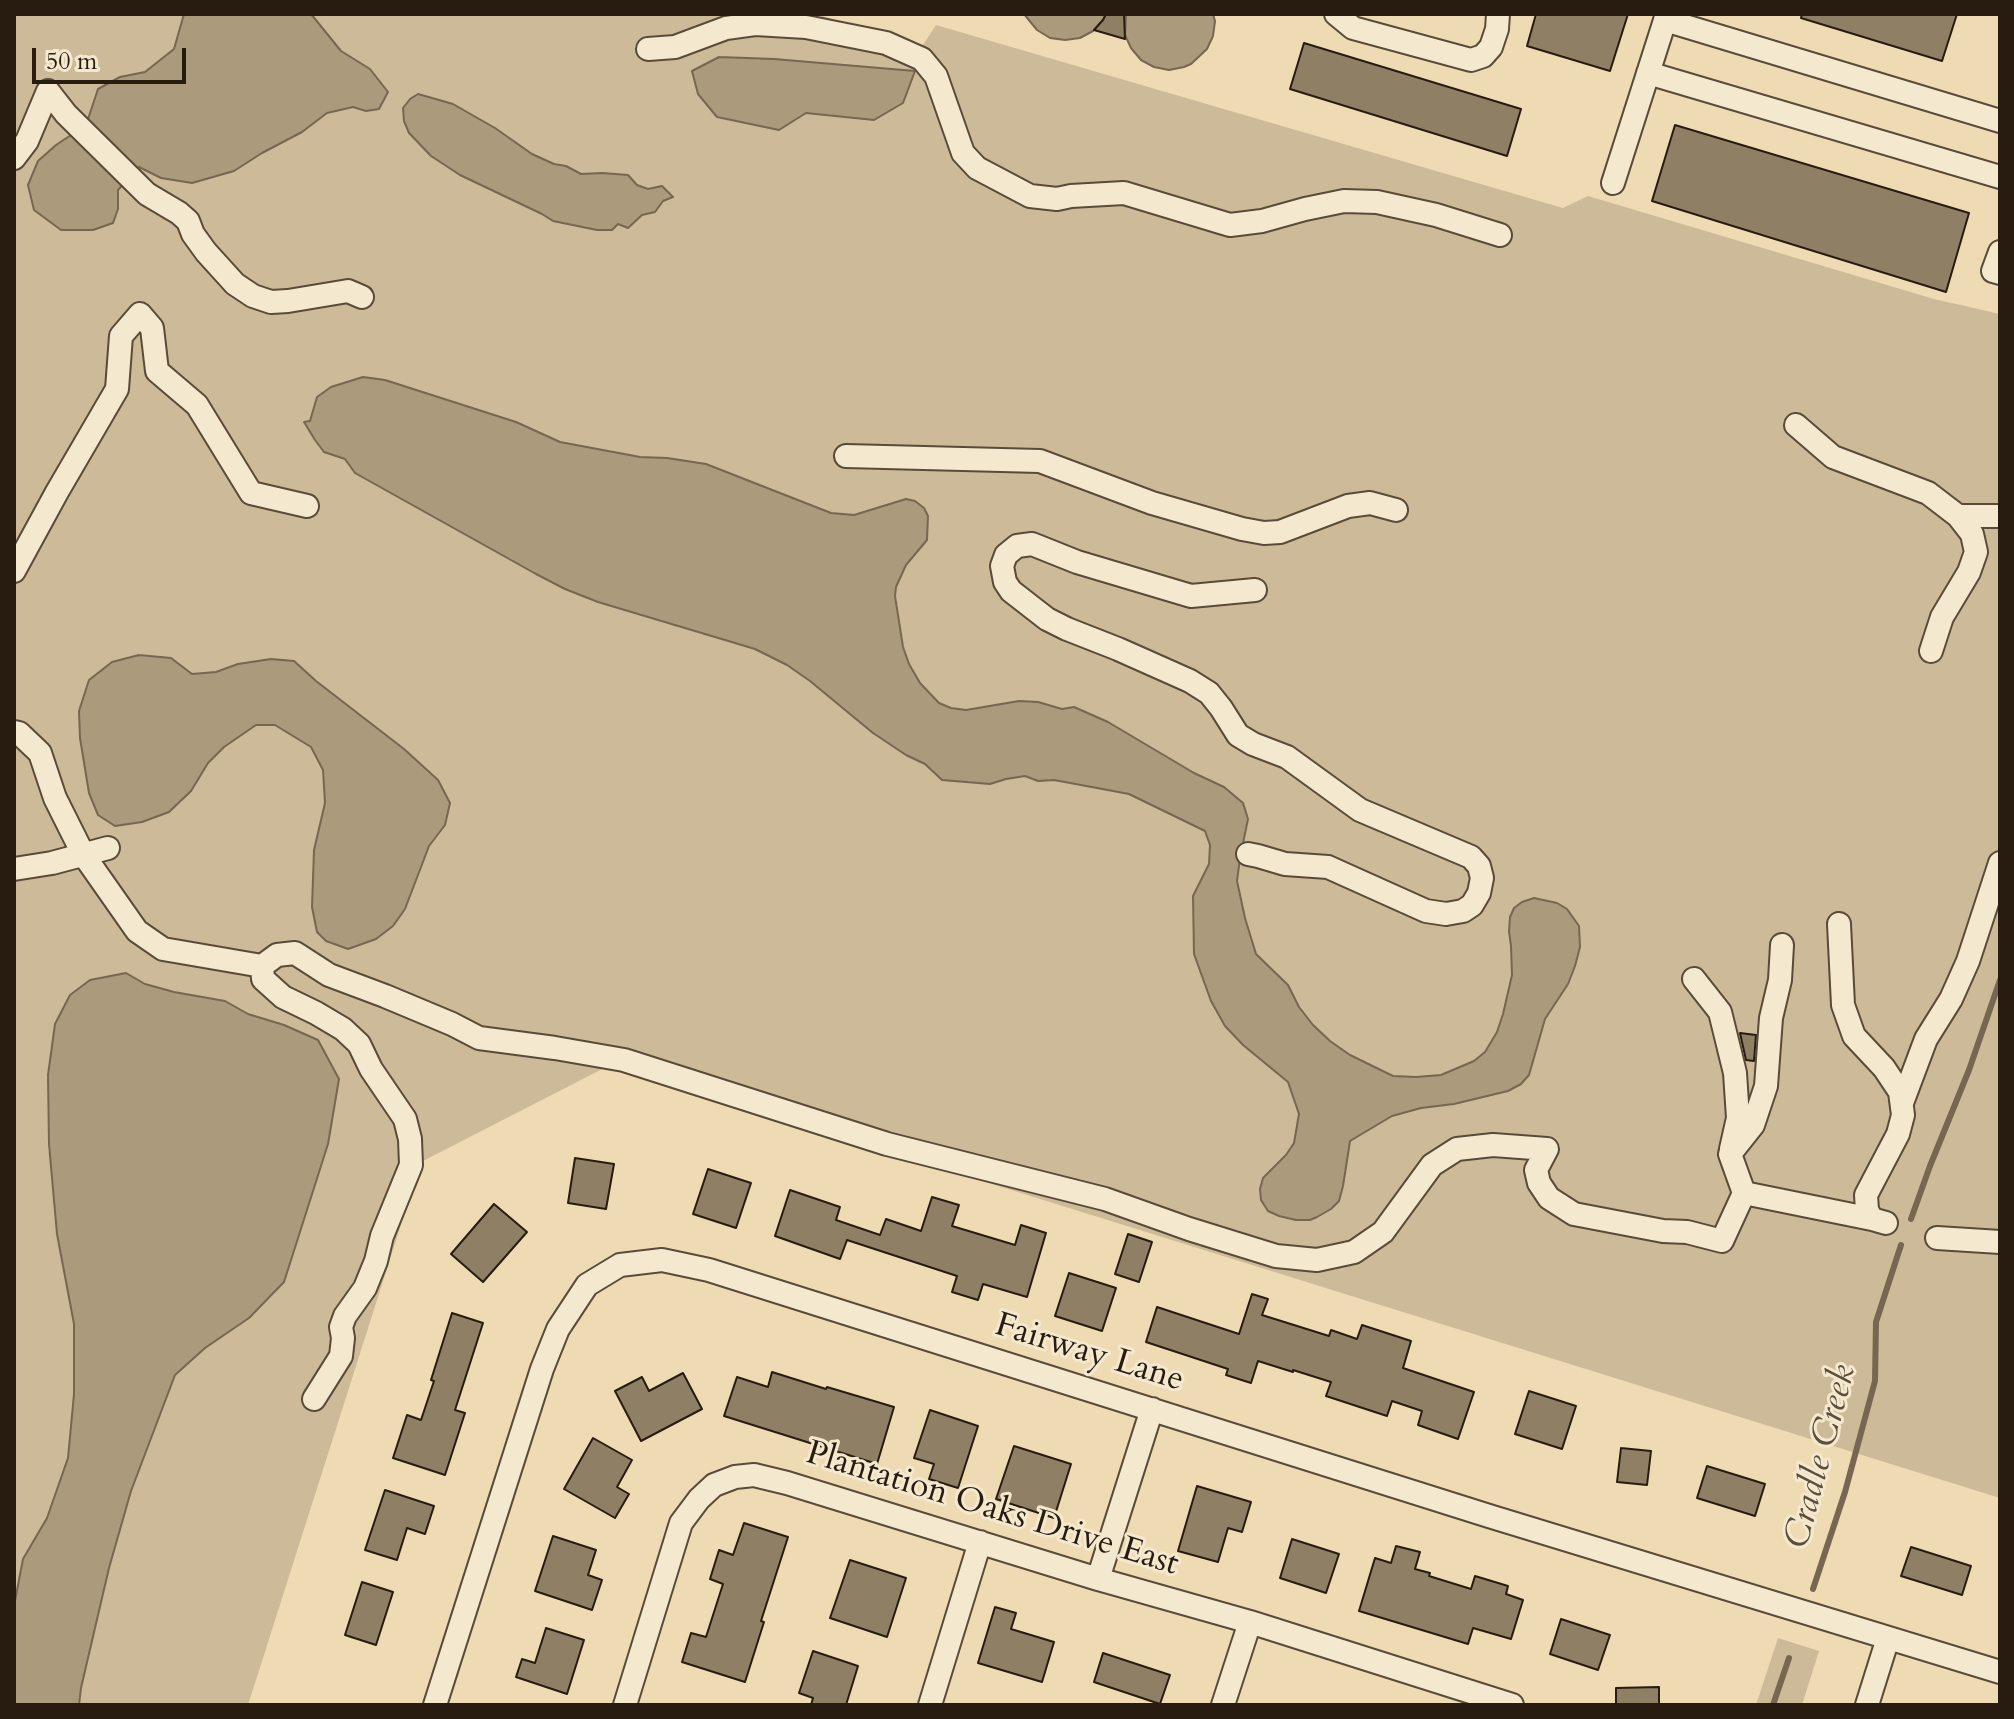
<!DOCTYPE html>
<style>
body{margin:0}
#map{position:relative;width:2014px;height:1719px;overflow:hidden;background:#eedbb4;font-family:Cardo,serif}
canvas{display:block}
.frame{position:absolute;inset:0;border:16px solid #281b10;pointer-events:none}
.scale{position:absolute;left:32px;top:48px;width:154px;height:36px;box-sizing:border-box;border:4px solid #281b10;border-top:0;padding-left:10px;font-size:24px;line-height:28px;white-space:nowrap;color:#281b10;-webkit-text-stroke:6px #f4e8ce;paint-order:stroke}
</style>
<div id="map">
<canvas width="2014" height="1719"></canvas>
<div class="frame"></div>
<div class="scale">50 m</div>
</div>
<script>
const ctx = document.querySelector('canvas').getContext('2d');
ctx.lineJoin = 'round';
function paint(path, color) {
  ctx.fillStyle = color;
  ctx.fill(path, 'evenodd');
}
function shape(rows) {
  const path = new Path2D();
  for (const r of rows) {
    path.moveTo(r[0], r[1]);
    for (let i = 2; i < r.length; i += 2) path.lineTo(r[i], r[i + 1]);
  }
  return path;
}
function trace(path, color, width, dash) {
  ctx.strokeStyle = color;
  ctx.lineWidth = width;
  ctx.lineCap = dash ? 'butt' : 'round';
  ctx.setLineDash(dash || []);
  ctx.stroke(path);
}
function label(font, color, halo, rows, align = 'center') {
  ctx.font = font + ' Cardo,serif';
  ctx.lineWidth = 6;
  ctx.setLineDash([]);
  ctx.textBaseline = 'middle';
  ctx.strokeStyle = halo;
  ctx.fillStyle = color;
  for (const [text, x, y, turn = 0] of rows) {
    ctx.save();
    ctx.translate(x, y);
    ctx.rotate((+turn || 0) * Math.PI / 180);
    ctx.textAlign = isNaN(turn) ? turn : align;
    if (halo) ctx.strokeText(text, 0, 0);
    ctx.fillText(text, 0, 0);
    ctx.restore();
  }
}
paint(shape([
 [14,14,817,14,921,48,936,25,1563,208,1588,196,1934,299,2000,314,2000,1090,1998,1096,2000,1097,2000,1498,610,1065,421,1162,248,1705,14,1705],
 [1778,1638,1819,1651,1802,1705,1756,1705]
]), '#ccba98');
const water = shape([
 [184,14,311,14,341,51,370,69,388,92,379,109,366,111,353,107,327,113,302,132,262,153,234,171,192,183,161,178,139,167,118,190,118,209,113,223,93,230,61,230,34,210,28,185,38,161,56,145,86,125,98,89,120,77,145,72,174,49,184,14],
 [1024,14,1106,14,1103,20,1093,31,1080,38,1065,40,1050,38,1037,30,1024,14],
 [1126,14,1213,14,1215,21,1213,36,1207,49,1191,64,1184,67,1169,70,1154,67,1141,60,1131,48,1125,35,1126,14],
 [719,57,774,59,915,71,903,103,874,120,806,113,779,130,717,117,698,94,692,71,719,57],
 [418,94,453,104,495,128,532,154,554,164,566,166,581,174,602,173,628,175,637,185,648,189,662,186,673,197,663,201,655,212,642,215,628,228,618,224,612,230,597,230,553,221,542,214,460,175,431,156,409,133,404,121,403,108,410,99,418,94],
 [363,377,385,380,516,422,560,442,640,457,667,458,706,464,831,513,854,515,906,499,915,501,924,508,928,516,927,540,906,565,896,587,895,596,903,647,909,664,920,683,939,703,951,708,966,710,1019,701,1038,702,1062,709,1074,707,1108,722,1194,773,1224,787,1243,803,1248,819,1240,858,1237,881,1245,918,1256,954,1288,985,1299,1007,1313,1025,1330,1041,1350,1055,1393,1076,1416,1077,1441,1075,1474,1061,1485,1052,1497,1032,1503,1014,1512,975,1511,946,1509,931,1510,917,1514,908,1522,902,1534,898,1557,903,1567,909,1579,926,1580,947,1575,966,1568,984,1545,1019,1529,1075,1521,1084,1508,1091,1454,1104,1421,1108,1392,1116,1350,1141,1343,1186,1339,1201,1331,1209,1317,1217,1310,1220,1296,1220,1279,1216,1268,1211,1261,1200,1260,1189,1263,1178,1286,1155,1294,1143,1299,1114,1288,1082,1243,1045,1225,1026,1211,1001,1194,954,1193,896,1209,864,1210,845,1205,831,1129,794,1097,788,1054,780,1038,781,1025,776,1006,779,990,784,942,780,925,764,906,755,873,733,810,681,787,665,755,649,598,602,565,589,536,574,355,473,345,459,324,452,315,440,304,422,310,421,317,397,331,387,363,377],
 [139,655,171,658,192,674,216,672,238,664,271,659,294,661,316,681,404,749,438,780,450,803,445,825,429,846,405,909,393,926,376,939,348,949,326,941,317,932,312,907,314,850,325,803,323,770,311,747,275,725,256,725,224,747,208,763,191,791,169,812,142,822,115,826,98,815,89,793,80,738,79,711,89,680,112,662,139,655],
 [126,973,145,984,174,992,225,1001,248,1014,284,1025,318,1040,339,1079,328,1144,284,1282,249,1318,205,1348,175,1375,131,1491,109,1568,81,1688,79,1705,14,1705,14,1606,23,1559,47,1518,68,1458,74,1394,74,1324,57,1234,49,1144,48,1075,55,1024,70,995,90,980,126,973]
]);
paint(water, '#ab9a7c');
trace(water, '#776751', 2);
trace(shape([
 [1911,1219,1930,1166,1969,1070,2000,980],
 [1813,1589,1845,1492,1875,1381,1876,1322,1901,1245],
 [1773,1705,1789,1658]
]), '#776751', 6);
const building = shape([
 [1106,14,1124,14,1125,39,1094,30,1103,20,1106,14],
 [1536,14,1628,14,1610,71,1527,46,1536,14],
 [1802,14,1957,14,1942,61,1801,18,1802,14],
 [1304,43,1521,109,1507,156,1290,89,1304,43],
 [1675,125,1969,213,1946,292,1652,201,1675,125],
 [1740,1033,1756,1035,1754,1061,1746,1060,1740,1033],
 [575,1158,614,1164,606,1209,568,1203,575,1158],
 [708,1169,751,1183,736,1228,693,1214,708,1169],
 [790,1190,840,1207,836,1220,880,1235,886,1219,921,1231,932,1197,959,1205,952,1226,1015,1245,1021,1225,1046,1233,1027,1297,983,1284,978,1300,952,1292,957,1276,847,1240,840,1259,775,1236,790,1190],
 [494,1204,527,1232,483,1282,451,1254,494,1204],
 [1128,1234,1152,1242,1139,1282,1115,1274,1128,1234],
 [1069,1273,1116,1288,1102,1331,1055,1316,1069,1273],
 [1252,1294,1268,1299,1262,1315,1329,1336,1331,1330,1357,1339,1362,1325,1411,1341,1403,1368,1474,1392,1458,1439,1418,1425,1422,1411,1392,1401,1387,1416,1326,1396,1331,1382,1293,1370,1293,1372,1258,1361,1251,1383,1226,1375,1228,1369,1146,1342,1157,1307,1239,1334,1252,1294],
 [452,1313,483,1323,455,1410,465,1413,445,1475,393,1458,407,1415,421,1420,434,1381,431,1380,452,1313],
 [772,1372,826,1389,827,1387,894,1407,877,1464,724,1416,737,1377,768,1387,772,1372],
 [683,1373,702,1409,641,1441,615,1391,642,1377,649,1391,683,1373],
 [1529,1391,1576,1406,1562,1449,1515,1434,1529,1391],
 [930,1410,978,1426,958,1488,929,1479,934,1464,914,1458,930,1410],
 [593,1438,632,1460,617,1487,629,1494,615,1518,564,1489,593,1438],
 [1014,1446,1071,1464,1054,1518,996,1499,1014,1446],
 [1621,1448,1651,1451,1647,1485,1617,1482,1621,1448],
 [1707,1466,1765,1484,1755,1516,1697,1498,1707,1466],
 [1197,1486,1251,1502,1242,1532,1228,1528,1218,1562,1178,1551,1197,1486],
 [385,1490,434,1506,425,1534,407,1528,397,1560,365,1550,385,1490],
 [744,1523,788,1537,761,1621,764,1622,745,1682,682,1662,691,1633,706,1637,723,1584,710,1579,719,1550,733,1555,744,1523],
 [553,1536,596,1550,588,1575,602,1580,592,1610,535,1591,553,1536],
 [1292,1539,1339,1554,1326,1593,1280,1578,1292,1539],
 [1396,1546,1420,1552,1415,1569,1430,1573,1429,1576,1471,1589,1475,1576,1508,1586,1506,1594,1523,1600,1511,1639,1473,1628,1468,1644,1359,1611,1375,1558,1391,1563,1396,1546],
 [1911,1547,1971,1566,1962,1595,1901,1576,1911,1547],
 [850,1560,906,1578,887,1637,830,1618,850,1560],
 [362,1582,393,1592,376,1645,345,1635,362,1582],
 [995,1607,1016,1613,1011,1629,1054,1642,1042,1682,978,1663,995,1607],
 [1561,1619,1610,1635,1598,1670,1550,1654,1561,1619],
 [546,1628,584,1640,567,1694,516,1677,522,1659,535,1663,546,1628],
 [813,1651,858,1666,846,1705,811,1705,813,1698,799,1693,813,1651],
 [1103,1653,1170,1675,1160,1704,1094,1682,1103,1653],
 [1659,1687,1659,1705,1616,1705,1616,1688,1659,1687]
]);
paint(building, '#8f7f65');
trace(building, '#281b10', 2);
const minor = shape([
 [1336,14,1353,28,1471,60,1483,56,1491,47,1497,29,1498,14],
 [1665,20,2000,121],
 [648,49,675,47,726,28,755,24,806,27,886,43,922,59,936,76,963,153,977,168,1030,196,1057,199,1071,196,1124,193,1230,225,1262,221,1305,209,1344,201,1377,202,1436,215,1500,235],
 [1648,73,2000,177],
 [14,158,27,141,48,91,66,114,147,194,179,213,188,221,193,234,206,252,235,284,253,296,271,302,288,301,348,291,362,297],
 [1613,183,1667,14],
 [2000,252,1993,271,2000,273],
 [1796,425,1833,457,1928,493,1958,516,1972,534,1976,552,1969,572,1942,617,1931,651],
 [846,456,1040,461,1152,503,1242,529,1264,533,1280,532,1348,506,1370,503,1396,510],
 [1958,516,2000,516],
 [14,571,57,492,117,389,121,336,140,314,152,328,157,371,197,405,251,493,307,506],
 [14,732,19,733,40,753,55,798,83,854,137,931,163,949,262,966,277,955,295,953,329,975,385,996,452,1024,479,1038,555,1048,624,1060,887,1144,1105,1199,1189,1229,1276,1256,1317,1260,1354,1252,1383,1232,1432,1165,1457,1149,1493,1145,1547,1149,1536,1170,1539,1183,1549,1198,1574,1214,1663,1231,1687,1232,1722,1241,1744,1193,1872,1219,1886,1223],
 [1248,854,1258,856,1285,864,1328,867,1426,911,1446,914,1463,911,1472,905,1479,893,1482,878,1479,866,1471,857,1360,810,1287,757,1253,744,1238,735,1221,708,1209,693,1190,681,1118,649,1067,629,1047,619,1011,591,1005,582,1002,566,1006,555,1017,546,1032,544,1077,562,1191,596,1255,590],
 [14,869,52,863,108,848],
 [1839,924,1843,1005,1854,1036,1884,1068,1900,1092,1903,1115,1898,1134,1866,1195,1867,1210,1872,1219],
 [262,966,263,979,283,997,316,1013,343,1029,359,1044,371,1069,405,1119,410,1139,411,1165,382,1236,376,1261,365,1288,345,1316,341,1327,343,1338,341,1356,314,1399],
 [1694,979,1720,1012,1735,1073,1738,1118,1731,1149],
 [1902,1103,1926,1039,1951,999,1968,961,2000,863],
 [1744,1193,1730,1154,1753,1125,1766,1086,1771,1018,1780,980,1782,945],
 [1937,1238,2000,1242],
 [1098,1579,1152,1409],
 [435,1705,542,1369,558,1329,587,1285,620,1265,662,1260,709,1270,1489,1516,2000,1672],
 [625,1705,681,1523,699,1499,714,1485,735,1477,754,1475,787,1483,1098,1579,1250,1622,1512,1705],
 [930,1705,980,1542],
 [1223,1705,1250,1622],
 [1867,1705,1888,1638]
]);
trace(minor, '#5a4b39', 26);
trace(minor, '#f4e8ce', 22);
label('34px', '#281b10', '#f4e8ce', [
 ["Fairway Lane",1089,1354,17],
 ["Plantation Oaks Drive East",992,1510,17]
]);
label('italic 36px', '#5c4e3b', '#f4e8ce', [
 ["Cradle Creek",1822,1457,-75]
]);
</script>
